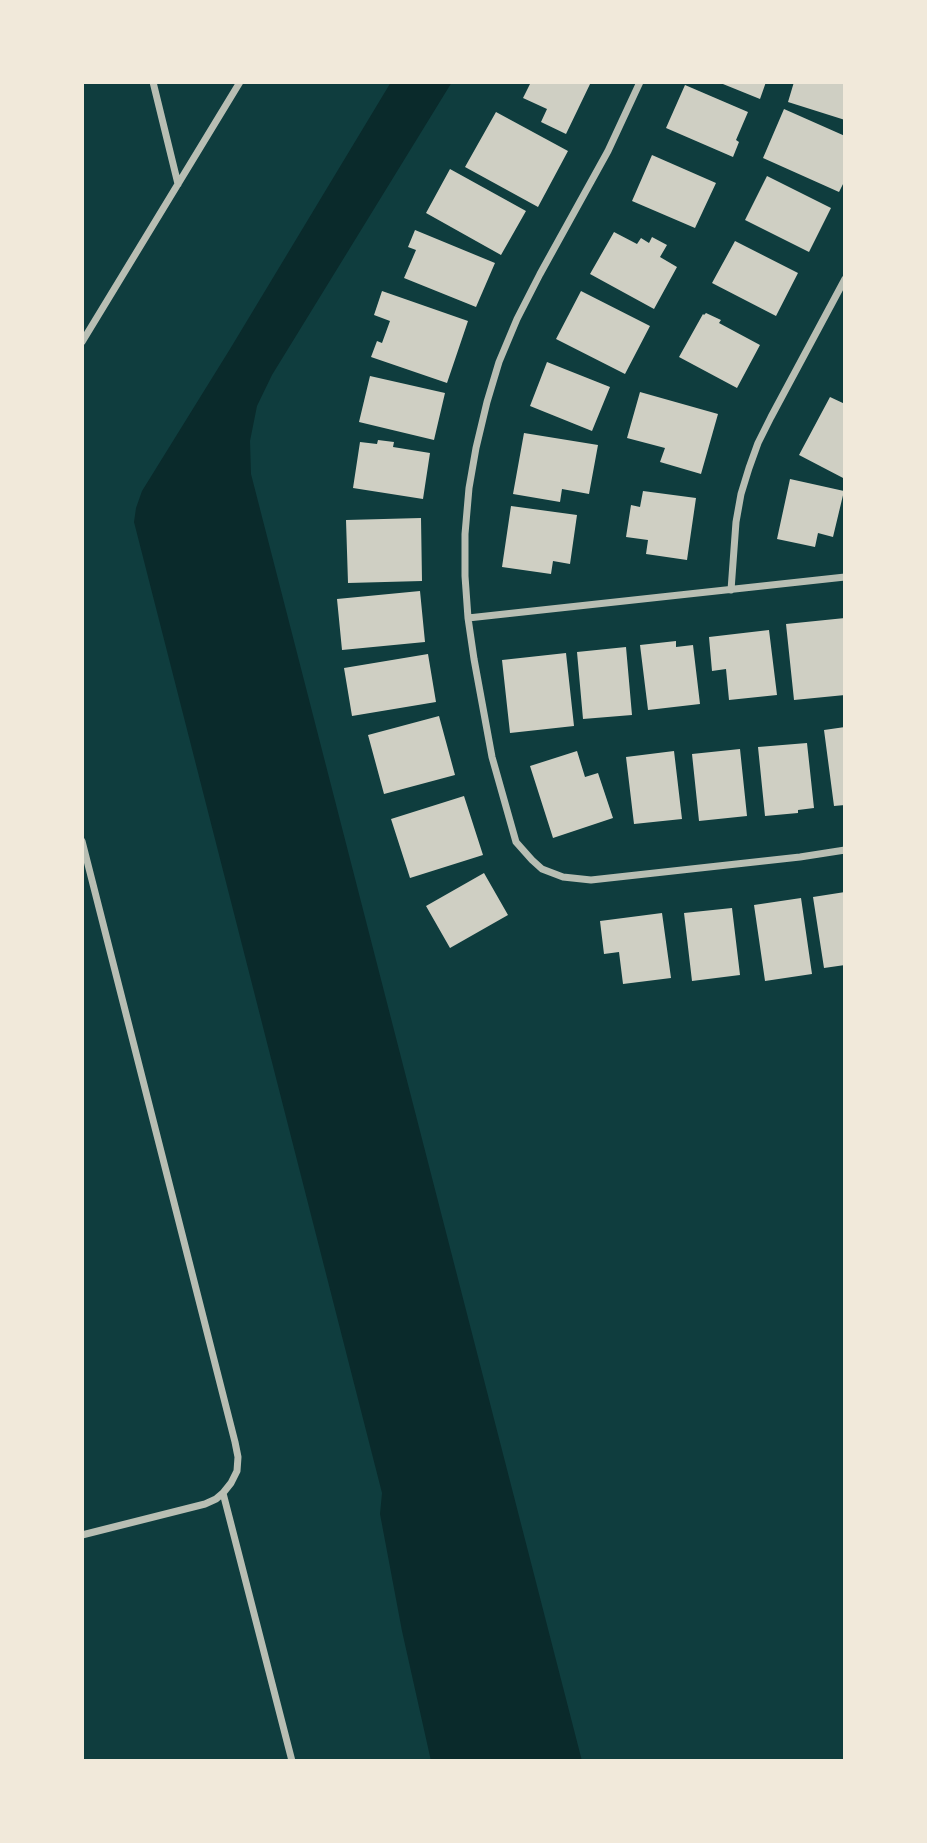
<!DOCTYPE html>
<style>
body{margin:0}
#map{position:relative;width:927px;height:1843px;overflow:hidden;background:#0f3d3e;font-family:"Zilla Slab",serif}
canvas{display:block}
.frame{position:absolute;inset:0;border:84px solid #f1e9da;pointer-events:none}
</style>
<div id="map">
<canvas width="927" height="1843"></canvas>
<div class="frame"></div>
</div>
<script>
const ctx = document.querySelector('canvas').getContext('2d');
ctx.lineJoin = 'round';
function paint(path, color) {
  ctx.fillStyle = color;
  ctx.fill(path, 'evenodd');
}
function shape(rows) {
  const path = new Path2D();
  for (const r of rows) {
    path.moveTo(r[0], r[1]);
    for (let i = 2; i < r.length; i += 2) path.lineTo(r[i], r[i + 1]);
  }
  return path;
}
function trace(path, color, width, dash) {
  ctx.strokeStyle = color;
  ctx.lineWidth = width;
  ctx.lineCap = dash ? 'butt' : 'round';
  ctx.setLineDash(dash || []);
  ctx.stroke(path);
}
paint(shape([
 [391,82,452,82,272,375,257,406,250,441,251,474,582,1761,431,1761,402,1631,380,1514,382,1493,134,522,136,508,142,491,230,349]
]), '#0a2a2b');
paint(shape([
 [531,82,591,82,566,134,541,122,547,109,523,98],
 [718,82,766,82,760,99],
 [794,82,845,82,845,120,788,102],
 [685,85,748,112,736,140,739,142,733,157,666,128],
 [784,109,845,136,845,180,839,192,763,158],
 [496,112,568,151,538,207,465,167],
 [652,155,716,183,695,228,632,201],
 [450,169,526,211,501,255,426,213],
 [767,176,831,208,809,252,745,220],
 [415,230,495,263,476,307,404,278,416,250,408,247],
 [614,232,637,244,641,238,649,243,652,237,667,245,660,257,677,267,654,309,590,274],
 [735,241,798,273,776,316,712,283],
 [382,291,468,321,447,383,371,357,377,341,382,343,390,321,374,315],
 [581,291,650,326,625,374,556,339],
 [706,313,721,320,719,323,760,345,737,388,679,357,703,314,704,315],
 [547,362,610,387,592,431,530,406],
 [370,376,445,393,434,440,359,422],
 [640,392,718,414,701,474,660,462,665,448,627,438],
 [830,397,845,404,845,479,799,455],
 [524,433,598,445,589,494,562,489,560,502,513,494],
 [378,440,394,442,393,447,430,453,423,499,353,488,360,442,377,444],
 [790,479,844,491,833,537,818,533,815,547,777,539],
 [643,491,696,498,687,560,646,554,648,540,626,537,631,505,640,507],
 [511,506,577,515,570,564,553,561,551,574,502,567],
 [421,518,422,581,348,583,346,520],
 [420,591,425,642,342,650,337,599],
 [845,618,845,695,794,700,786,624],
 [769,630,777,695,729,700,726,669,712,671,709,637],
 [676,641,676,647,693,645,700,704,648,710,640,645],
 [626,647,632,715,583,719,577,652],
 [566,653,574,726,510,733,502,660],
 [428,654,436,702,352,716,344,668],
 [439,716,455,775,384,794,368,735],
 [845,727,845,805,834,806,824,730],
 [807,743,814,808,798,810,798,813,765,816,758,747],
 [740,749,747,816,699,821,692,754],
 [577,751,585,777,598,773,613,818,553,838,530,766],
 [674,751,682,819,634,824,626,757],
 [464,796,483,855,410,878,391,819],
 [484,873,508,915,450,948,426,906],
 [845,892,845,965,824,968,813,897],
 [801,898,812,974,765,981,754,905],
 [732,908,740,975,692,981,684,913],
 [662,913,671,978,623,984,619,952,604,954,600,921]
]), '#cfcfc3');
trace(shape([
 [153,82,178,184],
 [640,82,608,151,540,274,517,319,499,362,487,402,476,448,469,488,465,534,465,576,468,618,474,659,492,757,516,842,532,860,542,869,563,877,591,880,800,857,845,850],
 [82,342,240,82],
 [731,590,736,522,741,494,749,468,758,443,771,417,845,279],
 [468,618,845,577],
 [82,841,235,1442,238,1457,237,1471,231,1483,223,1493,292,1761],
 [82,1535,205,1504,216,1499,223,1493]
]), '#b8beb3', 7);
</script>
